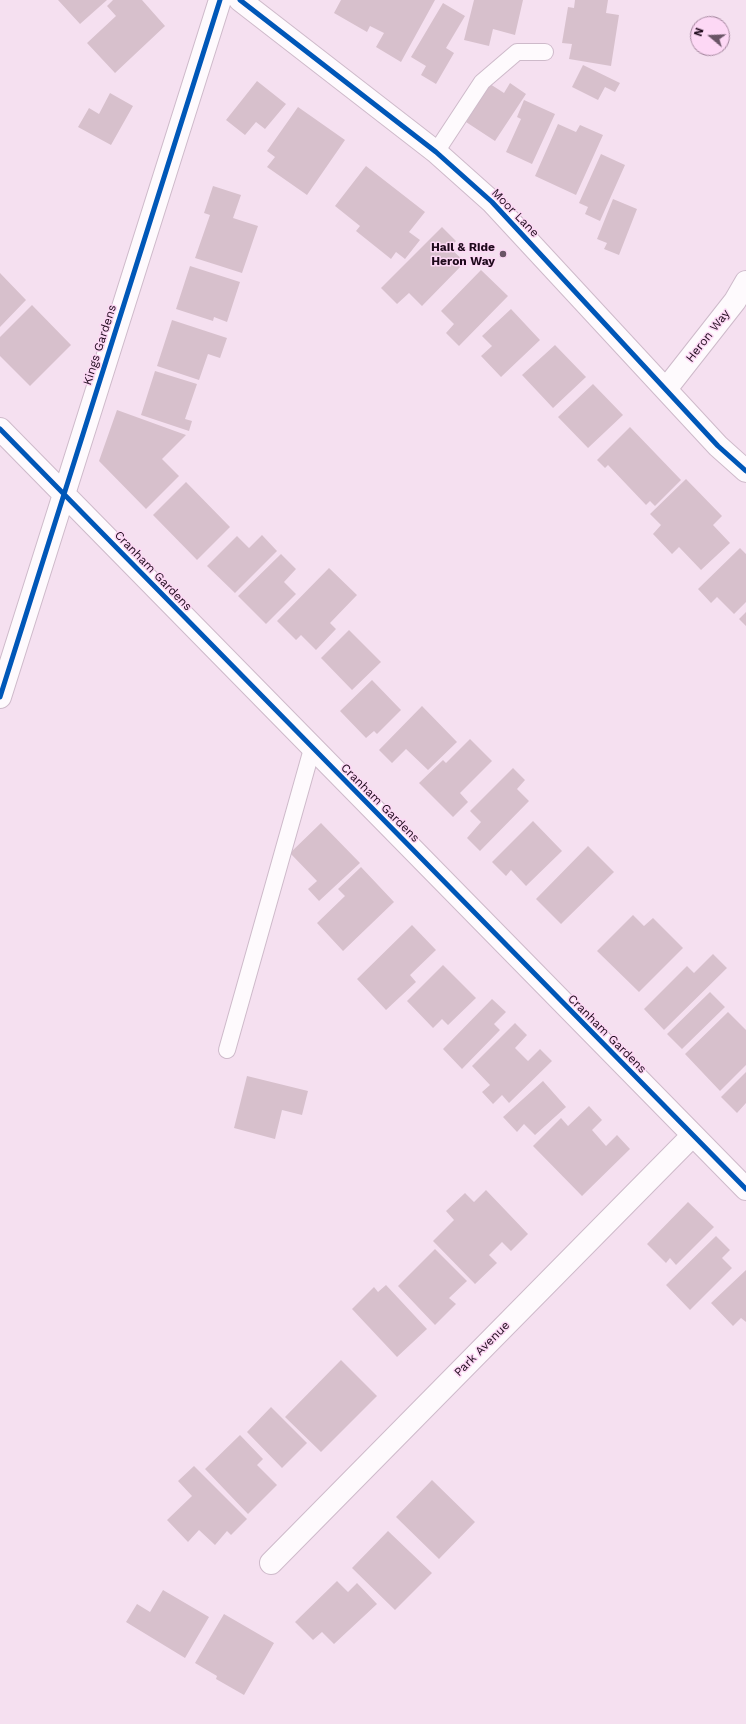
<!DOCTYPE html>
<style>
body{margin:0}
#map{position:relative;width:746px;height:1724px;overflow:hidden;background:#f5e0f0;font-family:"Work Sans",sans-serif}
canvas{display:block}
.north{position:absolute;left:690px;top:16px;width:40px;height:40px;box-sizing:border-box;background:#fdd8f5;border:1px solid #a4869e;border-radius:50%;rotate:289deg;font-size:11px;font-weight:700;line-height:16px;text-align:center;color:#1f0a1c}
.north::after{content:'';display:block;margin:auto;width:14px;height:18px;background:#6a5566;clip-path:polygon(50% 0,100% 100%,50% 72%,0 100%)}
</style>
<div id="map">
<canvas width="746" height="1724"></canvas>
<div class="north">N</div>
</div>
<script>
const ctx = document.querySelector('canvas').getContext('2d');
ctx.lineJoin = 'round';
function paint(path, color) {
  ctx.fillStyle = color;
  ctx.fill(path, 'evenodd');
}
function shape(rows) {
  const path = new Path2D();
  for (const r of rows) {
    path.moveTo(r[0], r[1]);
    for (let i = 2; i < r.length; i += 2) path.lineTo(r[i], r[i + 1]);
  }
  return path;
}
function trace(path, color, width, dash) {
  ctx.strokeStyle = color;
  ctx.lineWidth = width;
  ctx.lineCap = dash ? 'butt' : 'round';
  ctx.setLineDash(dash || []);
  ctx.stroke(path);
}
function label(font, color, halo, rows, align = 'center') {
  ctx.font = font + ' "Work Sans",sans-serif';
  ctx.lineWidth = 3;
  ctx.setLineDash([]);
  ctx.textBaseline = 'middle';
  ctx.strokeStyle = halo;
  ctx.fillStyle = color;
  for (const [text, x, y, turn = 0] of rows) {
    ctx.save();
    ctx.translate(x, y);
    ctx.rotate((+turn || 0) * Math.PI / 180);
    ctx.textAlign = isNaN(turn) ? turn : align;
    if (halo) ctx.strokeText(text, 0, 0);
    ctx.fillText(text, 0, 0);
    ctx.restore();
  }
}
paint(shape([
 [58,0,107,0,80,24],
 [113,0,142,0,165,26,115,73,87,43,116,16,107,6],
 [341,0,435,0,401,62,376,47,384,33,370,26,367,32,334,13],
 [474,0,523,0,515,35,493,29,489,46,464,40],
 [575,0,608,0,606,13,619,15,611,66,569,59,572,44,562,43,568,7,574,8],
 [443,3,465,16,446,48,454,53,436,84,421,75,426,66,411,57],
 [583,65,620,83,615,92,605,87,598,100,572,87],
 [257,81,286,104,265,129,256,122,245,135,226,120],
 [510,83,526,94,495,141,466,122,490,84,504,93],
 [110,93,133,106,111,145,78,127,89,108,99,114],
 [524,100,555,114,532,164,506,152,521,119,517,117],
 [298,107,345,140,307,195,267,167,275,157,267,151],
 [558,124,576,132,580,125,603,135,576,195,535,176],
 [601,154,625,165,600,221,585,214,588,207,579,203],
 [366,166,425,212,409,232,420,240,405,259,396,252,391,259,356,231,360,226,335,206],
 [213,186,241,195,233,218,258,226,242,273,195,258,210,215,204,213],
 [613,199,637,209,619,255,604,249,607,243,597,239],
 [442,227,456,241,450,248,465,262,422,306,409,293,397,304,381,288],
 [190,266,240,282,227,322,214,317,213,321,176,309],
 [481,270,508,296,459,346,446,333,454,324,441,311],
 [0,273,26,300,0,327],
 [32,305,71,345,30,386,0,356,0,337],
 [511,309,540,340,501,377,481,356,492,346,482,336],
 [172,320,227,338,220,358,208,354,199,380,157,366],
 [555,345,586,377,553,408,522,375],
 [155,371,197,384,185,419,192,421,189,431,141,415],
 [593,384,623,415,588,448,558,417],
 [117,410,186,435,162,459,179,476,146,509,99,461],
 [630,427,681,480,655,506,650,501,646,505,608,465,605,468,597,460],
 [686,479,722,516,713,525,730,543,701,570,679,547,672,554,653,534,661,525,650,514],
 [186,482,230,527,197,560,153,515],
 [262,535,277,551,235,593,207,566,237,536,249,548],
 [740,548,746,554,746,602,734,614,717,597,711,603,698,589],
 [281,554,296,569,284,582,296,594,266,624,238,596],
 [329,568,357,595,330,623,336,629,316,650,301,635,296,640,277,621],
 [746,612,746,626,739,619],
 [349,630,381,662,352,690,321,658],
 [372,680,401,710,377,734,374,731,366,738,340,711],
 [422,706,457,742,428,770,406,749,392,763,379,750],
 [470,739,492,761,460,793,468,802,453,817,419,783,443,760,446,763],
 [513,768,525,780,517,789,529,801,480,851,467,838,481,822,470,811],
 [533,821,562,851,526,886,511,870,506,876,492,862],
 [321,823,360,863,319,901,308,889,317,881,290,853],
 [588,846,614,872,561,924,536,899],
 [361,867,394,902,343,951,317,923,345,896,338,889],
 [633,915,644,926,653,918,683,948,639,992,597,951],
 [412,925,436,950,410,975,416,982,386,1010,357,979],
 [713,954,727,968,664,1030,644,1009,687,966,694,973],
 [443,965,476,998,448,1025,442,1019,433,1028,407,1001],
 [710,992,725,1007,682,1049,667,1034],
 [492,999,506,1012,494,1024,500,1030,462,1069,443,1049],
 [728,1012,746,1030,746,1065,720,1091,685,1054],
 [515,1023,527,1035,515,1048,528,1061,540,1049,552,1061,509,1103,502,1095,493,1104,482,1092,490,1085,472,1066],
 [746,1072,746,1103,737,1113,721,1097],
 [247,1076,308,1091,302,1115,282,1110,275,1139,234,1128],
 [543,1081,566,1107,535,1135,524,1124,517,1132,503,1117],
 [589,1106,602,1120,592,1130,606,1146,617,1135,630,1149,582,1196,533,1146,561,1118,568,1126],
 [486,1190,528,1234,511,1251,502,1242,489,1255,497,1263,475,1284,433,1241,454,1220,446,1211,465,1193,474,1202],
 [688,1202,714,1227,676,1265,670,1258,666,1263,647,1244],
 [716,1236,730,1250,722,1258,732,1268,690,1310,666,1285],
 [435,1249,467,1281,449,1298,456,1304,435,1325,398,1286],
 [746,1270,746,1322,741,1318,733,1326,711,1303],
 [386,1285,427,1329,397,1357,352,1309,374,1287,378,1292],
 [341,1360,377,1396,321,1452,285,1417],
 [271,1407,307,1443,282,1468,247,1432],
 [240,1435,263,1459,257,1465,277,1485,248,1514,205,1469],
 [194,1466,247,1519,231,1535,227,1531,215,1545,199,1530,188,1542,167,1520,192,1496,178,1481],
 [432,1480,475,1522,439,1559,396,1517],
 [388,1531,432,1573,395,1610,352,1568],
 [337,1581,348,1592,357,1583,377,1604,334,1644,322,1632,313,1640,295,1622],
 [163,1590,209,1617,185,1658,126,1622,137,1604,150,1612],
 [224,1614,274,1643,244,1695,216,1679,217,1676,195,1663]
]), '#d7c0cc');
const service = shape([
 [436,152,482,82,517,52,545,52],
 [227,1050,312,749]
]);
const minor = shape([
 [240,0,436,152,492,202,718,446,746,471],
 [666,389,735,301,746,282],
 [0,429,746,1189],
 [0,697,220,0],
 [271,1563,693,1135]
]);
trace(service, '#cebaca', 18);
trace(minor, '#cebaca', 24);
trace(service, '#fefafd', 16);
trace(minor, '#fefafd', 22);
trace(shape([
 [240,0,436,152,492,202,718,446,746,471],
 [0,429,746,1189],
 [0,697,220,0]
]), '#0057b8', 5);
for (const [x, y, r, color] of [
 [503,254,4,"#6a5566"]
]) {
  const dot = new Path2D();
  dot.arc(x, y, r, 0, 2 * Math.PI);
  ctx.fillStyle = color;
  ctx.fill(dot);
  trace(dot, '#fdd8f5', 1.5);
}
label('12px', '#1f0a1c', '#fdd8f5', [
 ["Moor Lane",515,213,46],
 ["Heron Way",708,336,-52],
 ["Kings Gardens",100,345,-72],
 ["Cranham Gardens",153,571,46],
 ["Cranham Gardens",380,803,45],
 ["Cranham Gardens",607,1034,45],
 ["Park Avenue",482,1349,-45]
]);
label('bold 12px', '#1f0a1c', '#fdd8f5', [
 ["Hail & Ride",495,247],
 ["Heron Way",495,261]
], 'right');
</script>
